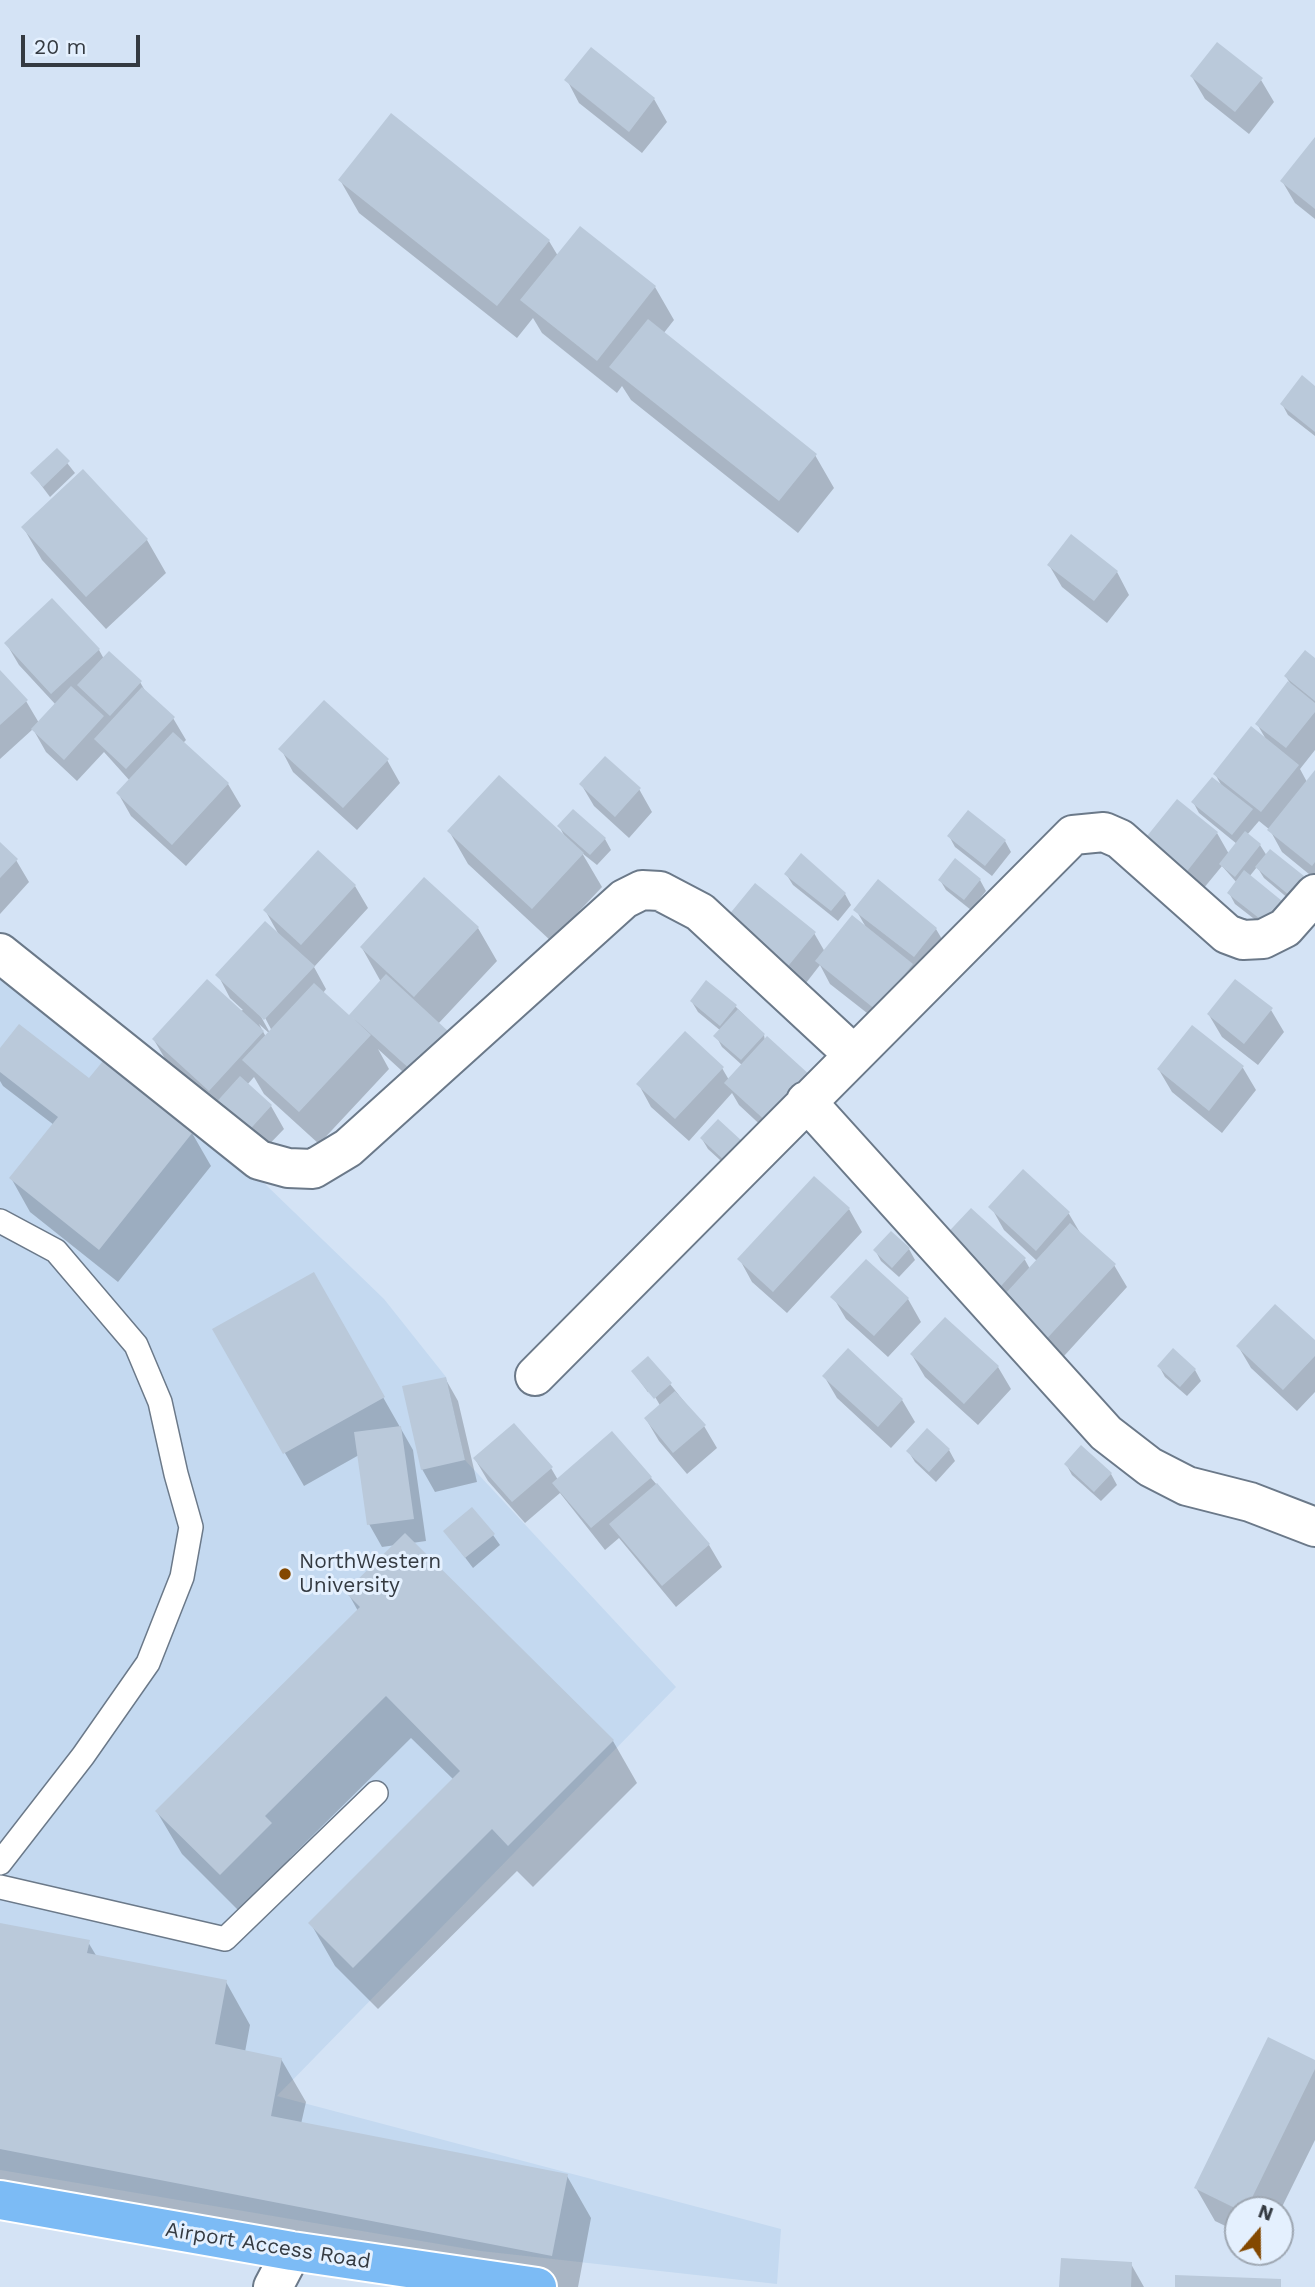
<!DOCTYPE html>
<style>
body{margin:0}
#map{position:relative;width:1315px;height:2287px;overflow:hidden;background:#d4e3f5;font-family:"Work Sans",sans-serif}
canvas{display:block}
.north{position:absolute;left:1224px;top:2196px;width:70px;height:70px;box-sizing:border-box;background:#e4f0fe;border:2px solid #9ea7b2;border-radius:50%;rotate:20deg;font-size:19px;font-weight:700;line-height:28px;text-align:center;color:#343a41}
.north::after{content:'';display:block;margin:auto;width:24px;height:32px;background:#834800;clip-path:polygon(50% 0,100% 100%,50% 72%,0 100%)}
.scale{position:absolute;left:21px;top:35px;width:119px;height:32px;box-sizing:border-box;border:4px solid #343a41;border-top:0;padding-left:9px;font-size:21px;line-height:24px;white-space:nowrap;color:#343a41;-webkit-text-stroke:5px #e4f0fe;paint-order:stroke}
</style>
<div id="map">
<canvas width="1315" height="2287"></canvas>
<div class="north">N</div>
<div class="scale">20 m</div>
</div>
<script>
const ctx = document.querySelector('canvas').getContext('2d');
ctx.lineJoin = 'round';
function paint(path, color) {
  ctx.fillStyle = color;
  ctx.fill(path, 'evenodd');
}
function shape(rows) {
  const path = new Path2D();
  for (const r of rows) {
    path.moveTo(r[0], r[1]);
    for (let i = 2; i < r.length; i += 2) path.lineTo(r[i], r[i + 1]);
  }
  return path;
}
function trace(path, color, width, dash) {
  ctx.strokeStyle = color;
  ctx.lineWidth = width;
  ctx.lineCap = dash ? 'butt' : 'round';
  ctx.setLineDash(dash || []);
  ctx.stroke(path);
}
function label(font, color, halo, rows, align = 'center') {
  ctx.font = font + ' "Work Sans",sans-serif';
  ctx.lineWidth = 6;
  ctx.setLineDash([]);
  ctx.textBaseline = 'middle';
  ctx.strokeStyle = halo;
  ctx.fillStyle = color;
  for (const [text, x, y, turn = 0] of rows) {
    ctx.save();
    ctx.translate(x, y);
    ctx.rotate((+turn || 0) * Math.PI / 180);
    ctx.textAlign = isNaN(turn) ? turn : align;
    if (halo) ctx.strokeText(text, 0, 0);
    ctx.fillText(text, 0, 0);
    ctx.restore();
  }
}
paint(shape([
 [0,962,204,1125,384,1299,446,1377,465,1460,676,1687,277,2096,781,2229,777,2284,480,2251,0,2170]
]), '#c4d9f0');
paint(shape([
 [1192,77,1261,80,1274,102,1249,134,1205,99],
 [567,80,654,99,667,122,642,153,579,103],
 [1315,140,1315,219,1295,203,1282,181],
 [340,180,549,241,558,256,655,287,674,320,663,334,815,455,834,488,798,533,631,400,622,386,617,393,542,333,533,318,517,338,359,213],
 [1315,388,1315,436,1288,415,1282,404],
 [57,450,75,473,50,497,32,473],
 [23,527,147,540,166,573,106,629,42,560],
 [1049,565,1117,572,1129,595,1107,623,1062,587],
 [6,643,99,650,104,659,140,682,147,694,173,718,186,740,183,743,228,784,241,806,186,866,131,816,118,793,130,781,104,752,77,781,46,752,33,729,0,759,0,672,26,701,39,723,56,705,19,665],
 [1315,661,1315,750,1300,769,1307,782,1315,773,1315,879,1282,852,1270,830,1259,821,1247,835,1260,845,1267,856,1303,877,1309,888,1296,905,1264,878,1257,867,1249,877,1276,936,1235,904,1229,893,1237,883,1222,866,1194,900,1154,869,1217,833,1229,854,1237,844,1199,813,1193,802,1223,788,1215,774,1267,741,1257,724,1290,683,1286,677],
 [281,749,387,760,400,783,357,830,293,772],
 [581,784,639,789,652,812,629,838,594,806],
 [559,826,605,839,611,850,597,865,582,853,602,887,551,941,468,864,449,831,565,837],
 [949,836,1005,841,1011,852,992,876,955,847],
 [0,845,16,860,29,882,0,914],
 [786,874,845,894,851,905,838,921,793,885],
 [940,880,980,880,986,891,971,910,946,890],
 [355,886,368,908,314,967,326,989,323,993,357,1024,351,1014,381,982,362,948,478,928,497,961,438,1024,426,1093,378,1049,389,1069,319,1144,264,1094,254,1077,247,1085,271,1106,284,1129,257,1157,216,1106,167,1062,154,1040,243,1010,230,998,218,975,279,935,265,910],
 [262,1012,272,1031,270,1033,259,1013],
 [259,1024,270,1034,266,1037],
 [856,910,936,929,949,951,927,979,913,967,924,987,890,1031,830,984,820,965,799,992,738,945,814,933,825,952,867,929],
 [692,1002,735,1006,764,1035,782,1145,739,1105,732,1093,689,1141,651,1107,639,1085,722,1068,729,1080,742,1065,722,1047,716,1036,721,1031,698,1012],
 [1271,1010,1284,1032,1258,1065,1222,1037,1209,1015],
 [1192,1028,1243,1068,1256,1090,1222,1133,1172,1092,1159,1070],
 [0,1051,87,1079,192,1133,211,1166,118,1282,30,1212,11,1178,54,1125,3,1086,0,1081],
 [702,1139,748,1154,732,1171,708,1149],
 [1023,1171,1069,1214,1082,1236,1114,1265,1127,1287,1054,1367,1010,1327,971,1210,1025,1260,1030,1269,1037,1261,1004,1230,991,1207],
 [849,1209,862,1232,787,1313,752,1282,740,1260],
 [909,1249,915,1260,899,1277,881,1261,875,1250],
 [866,1261,908,1299,921,1322,888,1357,846,1319,833,1297],
 [313,1274,413,1450,426,1541,412,1543,613,1741,637,1783,533,1887,517,1871,378,2009,335,1966,311,1924,454,1780,411,1738,290,1858,295,1867,245,1917,182,1854,157,1812,358,1611,348,1593,396,1545,382,1547,369,1524,359,1455,304,1486,214,1330],
 [1315,1343,1315,1392,1297,1411,1251,1368,1238,1346],
 [912,1355,998,1367,1011,1389,978,1425,925,1377],
 [1159,1366,1195,1370,1201,1381,1187,1396,1165,1377],
 [633,1372,670,1384,704,1426,717,1448,687,1474,659,1441,646,1419,661,1407,651,1390,648,1392,650,1395],
 [824,1376,902,1400,915,1422,891,1448,837,1398],
 [445,1378,458,1401,477,1482,435,1492,422,1469],
 [927,1431,949,1450,955,1461,936,1482,915,1462,908,1451],
 [1081,1447,1111,1474,1117,1485,1101,1501,1072,1475,1066,1464],
 [475,1459,551,1468,558,1480,651,1478,709,1545,722,1567,676,1607,619,1538,605,1550,560,1493,525,1523,488,1481],
 [445,1531,493,1535,500,1545,473,1568],
 [0,1931,88,1942,97,1957,226,1982,250,2025,245,2052,281,2059,306,2102,301,2124,567,2176,591,2218,578,2287,519,2287,0,2186],
 [1315,2062,1315,2140,1280,2211,1238,2210,1238,2232,1215,2221,1196,2188],
 [1131,2264,1144,2287,1061,2287]
]), '#0003');
paint(shape([
 [1217,42,1263,78,1235,112,1190,76],
 [591,47,655,98,629,132,564,80],
 [391,113,550,240,497,306,338,180],
 [1315,137,1315,209,1280,181],
 [580,226,656,286,597,361,520,300],
 [648,319,817,454,779,501,609,367],
 [1302,375,1315,386,1315,432,1280,404],
 [57,448,70,461,43,487,30,473],
 [83,469,148,539,86,597,21,527],
 [1071,534,1118,571,1094,601,1047,565],
 [52,598,100,649,51,694,4,643],
 [1305,650,1315,658,1315,701,1284,676],
 [109,651,142,681,110,716,77,685],
 [0,670,28,700,0,725],
 [1288,681,1315,703,1315,712,1286,748,1255,724],
 [71,686,104,716,64,760,31,729],
 [142,687,175,717,126,769,94,739],
 [324,700,389,759,343,808,278,749],
 [1251,726,1299,765,1261,812,1213,774],
 [173,732,229,783,172,845,116,793],
 [605,756,641,788,615,817,579,784],
 [1315,770,1315,862,1312,866,1267,830],
 [499,775,584,853,532,909,447,831],
 [1212,777,1253,809,1232,835,1191,802],
 [1177,799,1218,832,1181,879,1139,846],
 [573,809,606,838,590,855,557,826],
 [968,810,1006,840,985,866,947,836],
 [1245,831,1261,844,1235,877,1219,864],
 [0,842,18,859,0,878],
 [1270,849,1304,876,1289,895,1255,867],
 [318,850,356,885,301,945,263,910],
 [801,853,846,893,831,911,784,874],
 [955,858,981,879,964,900,938,880],
 [1244,870,1287,905,1269,926,1227,893],
 [424,877,479,927,414,997,360,947],
 [878,879,937,928,914,957,853,910],
 [755,883,816,932,785,970,723,922],
 [852,915,913,964,876,1010,815,961],
 [265,921,315,966,264,1020,215,975],
 [386,974,449,1032,412,1071,352,1017,371,1035,299,1112,242,1060,314,983,349,1015],
 [207,979,264,1031,209,1091,152,1039],
 [1235,979,1273,1008,1244,1044,1207,1014],
 [706,980,737,1005,720,1026,690,1001],
 [738,1009,765,1034,741,1060,713,1036],
 [19,1024,89,1078,103,1061,193,1132,99,1250,9,1178,58,1117,0,1072,0,1048],
 [1192,1025,1244,1066,1209,1111,1157,1069],
 [685,1031,724,1067,675,1119,636,1084],
 [767,1036,811,1076,768,1123,724,1083],
 [240,1076,272,1105,244,1136,212,1107],
 [718,1119,743,1142,726,1162,700,1138],
 [1023,1169,1070,1212,1036,1251,988,1207],
 [814,1176,850,1208,773,1292,737,1259],
 [971,1208,1026,1258,994,1294,938,1243],
 [1070,1223,1116,1264,1040,1346,995,1305],
 [891,1231,910,1248,892,1268,873,1250],
 [866,1259,909,1298,874,1336,830,1297],
 [314,1272,385,1397,283,1454,212,1329],
 [1275,1304,1315,1340,1315,1356,1283,1390,1236,1346],
 [945,1317,999,1366,964,1404,910,1354],
 [848,1348,903,1399,878,1427,822,1376],
 [1173,1348,1196,1369,1180,1387,1157,1366],
 [648,1356,672,1383,654,1399,631,1371],
 [446,1377,465,1460,421,1470,402,1386],
 [675,1391,706,1425,673,1453,644,1418],
 [514,1423,553,1467,512,1502,473,1458],
 [401,1426,414,1519,367,1525,354,1432],
 [927,1428,950,1449,929,1472,906,1451],
 [612,1431,652,1477,591,1528,552,1483],
 [1081,1445,1112,1473,1094,1492,1064,1464],
 [657,1483,710,1544,662,1586,609,1524],
 [472,1507,495,1534,465,1558,443,1531],
 [405,1533,614,1740,508,1846,492,1829,353,1968,308,1923,460,1771,386,1696,265,1816,272,1823,220,1875,155,1811,360,1607,345,1592],
 [0,1923,90,1940,87,1953,227,1980,215,2044,282,2058,271,2116,568,2174,552,2256,0,2149],
 [1268,2037,1315,2060,1315,2069,1246,2210,1239,2210,1194,2188],
 [1061,2258,1132,2262,1131,2287,1059,2287],
 [1175,2275,1281,2279,1281,2287,1175,2287]
]), '#bac9da');
const service = shape([
 [0,1221,56,1251,136,1345,160,1402,176,1474,191,1527,182,1577,148,1663,83,1756,0,1863],
 [0,1887,225,1939,376,1793]
]);
const minor = shape([
 [0,953,259,1160,288,1168,313,1169,348,1148,624,899,642,890,660,891,700,912,853,1054],
 [806,1101,1106,1433,1150,1467,1187,1486,1250,1502,1315,1527],
 [535,1376,1073,835,1104,832,1120,839,1227,934,1243,940,1263,939,1285,928,1315,894],
 [273,2287,292,2251]
]);
const primary = shape([
 [0,2200,292,2251,537,2287]
]);
trace(service, '#6b7989', 26);
trace(minor, '#6b7989', 42);
trace(primary, '#fff', 42);
trace(service, '#fff', 23);
trace(minor, '#fff', 38);
trace(primary, '#7cbbf5', 38);
for (const [x, y, r, color] of [
 [285,1574,7,"#834800"]
]) {
  const dot = new Path2D();
  dot.arc(x, y, r, 0, 2 * Math.PI);
  ctx.fillStyle = color;
  ctx.fill(dot);
  trace(dot, '#e4f0fe', 2.5);
}
label('21px', '#343a41', '#e4f0fe', [
 ["NorthWestern",299,1562],
 ["University",299,1586]
], 'left');
label('21px', '#343a41', '#e4f0fe', [
 ["Airport Access Road",268,2246,9]
]);
</script>
